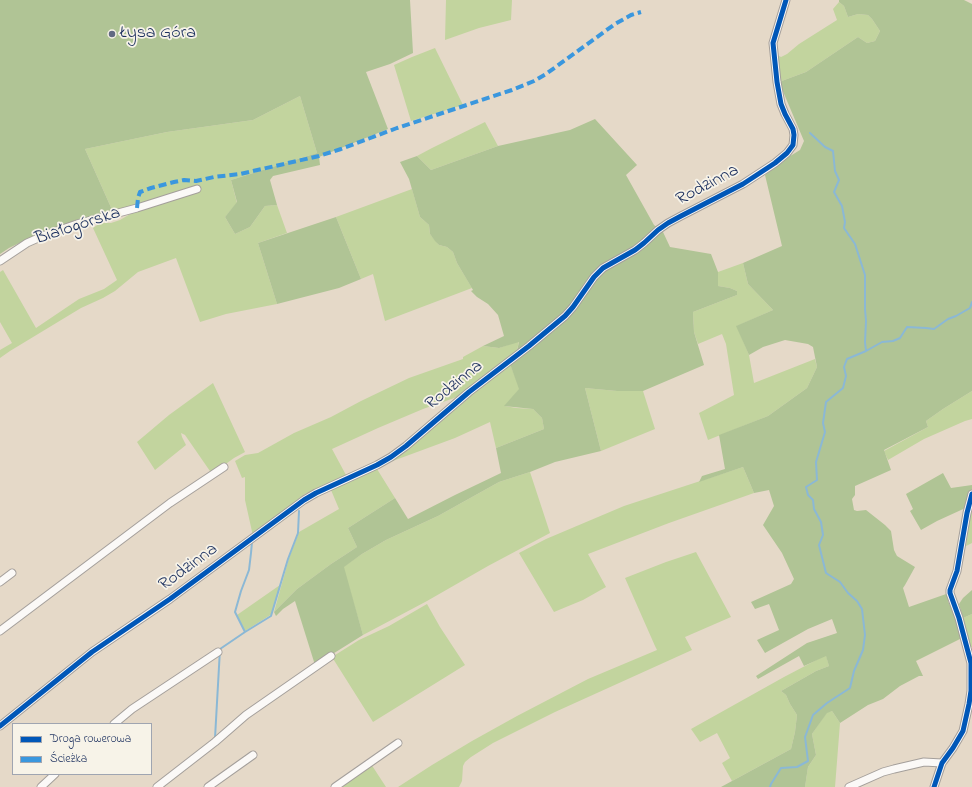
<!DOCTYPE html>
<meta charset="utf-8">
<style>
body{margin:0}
#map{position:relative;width:972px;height:787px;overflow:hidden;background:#e5d9c8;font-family:"Indie Flower",sans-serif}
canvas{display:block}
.legend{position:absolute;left:12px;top:723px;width:140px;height:52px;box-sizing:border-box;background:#f7f3e8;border:1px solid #9fa5b1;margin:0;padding:5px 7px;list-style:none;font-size:12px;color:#1b2f5e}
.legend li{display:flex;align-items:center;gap:8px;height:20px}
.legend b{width:20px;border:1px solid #9fa5b1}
</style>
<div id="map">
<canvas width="972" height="787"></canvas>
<ul class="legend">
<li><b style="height:5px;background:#0057b8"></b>Droga rowerowa</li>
<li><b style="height:5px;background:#3a97de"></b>Ścieżka</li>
</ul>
</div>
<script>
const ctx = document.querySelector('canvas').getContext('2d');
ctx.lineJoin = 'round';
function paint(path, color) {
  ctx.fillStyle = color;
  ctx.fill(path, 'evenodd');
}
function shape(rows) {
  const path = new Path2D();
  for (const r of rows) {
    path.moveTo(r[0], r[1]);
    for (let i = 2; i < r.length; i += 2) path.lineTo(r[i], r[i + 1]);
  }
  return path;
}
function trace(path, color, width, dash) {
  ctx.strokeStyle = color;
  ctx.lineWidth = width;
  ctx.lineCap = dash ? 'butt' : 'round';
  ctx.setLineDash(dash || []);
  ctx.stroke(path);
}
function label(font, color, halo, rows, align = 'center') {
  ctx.font = font + ' "Indie Flower",sans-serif';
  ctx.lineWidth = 3.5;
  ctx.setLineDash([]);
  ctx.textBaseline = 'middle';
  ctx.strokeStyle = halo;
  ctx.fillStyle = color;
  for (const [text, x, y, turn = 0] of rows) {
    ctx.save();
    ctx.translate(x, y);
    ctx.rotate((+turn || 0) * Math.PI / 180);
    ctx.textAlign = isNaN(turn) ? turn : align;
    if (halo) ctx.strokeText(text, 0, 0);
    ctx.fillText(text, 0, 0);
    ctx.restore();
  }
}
paint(shape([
 [446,0,512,0,511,20,479,28,445,40],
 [839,2,844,6,848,17,858,14,868,15,872,19,880,31,875,41,867,43,858,37,806,72,779,82,777,55,781,57,787,54,799,44,837,20,833,9],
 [435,48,463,105,411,121,394,65,412,57],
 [300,96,317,153,231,180,237,203,225,217,235,234,250,227,265,206,277,205,287,233,258,243,277,304,226,314,200,322,176,258,138,272,115,291,103,298,81,308,10,351,0,358,0,350,12,343,0,322,0,272,3,270,36,328,79,299,104,289,117,280,93,228,100,223,111,223,120,220,132,213,129,208,113,212,85,149,167,132,253,120],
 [485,122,498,146,431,170,417,156,432,148],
 [412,189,420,217,429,225,430,234,439,245,447,247,453,252,457,263,472,288,385,321,373,274,361,279,336,217],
 [743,263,748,284,773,310,737,326,749,355,754,383,815,359,817,367,807,388,768,416,708,440,699,413,734,395,726,344,722,334,698,344,694,332,693,312,737,295,737,291,730,288,718,286,718,272],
 [519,341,516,355,460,396,423,409,378,428,332,449,346,475,305,494,253,536,245,500,245,477,242,478,235,461,245,455,258,453,294,433,331,417,361,401,409,378,463,359,463,357,483,346,499,348],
 [510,364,520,389,505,406,516,408,533,409,542,418,544,429,496,448,490,422,455,438,390,462,449,414,454,408,484,384],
 [213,383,245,452,234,458,212,474,185,435,181,433,182,437,186,445,155,470,137,442,169,415],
 [585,388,617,391,643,391,655,429,601,451],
 [972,391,972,419,965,421,924,439,888,460,884,451,928,427,926,421,943,409],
 [743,467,754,493,669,523,588,554,606,587,583,600,554,612,519,553,546,539,624,506],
 [377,469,395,498,348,528,357,547,331,564,297,589,274,612,289,558,299,532,339,509,331,490],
 [530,472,550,533,488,566,427,601,363,635,343,567,362,554,386,540,438,516,499,482],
 [972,505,972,543,966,546],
 [696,552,731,617,685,637,692,650,555,712,493,743,471,757,465,762,463,766,462,781,459,787,398,787,432,765,472,741,517,716,588,679,657,650,655,646,625,578,666,562],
 [280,585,272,614,245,631,237,615],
 [427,604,440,627,465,665,373,722,332,657,359,640,389,626],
 [972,614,972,647,969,648,963,618],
 [826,655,829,666,816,671,781,691,786,695,790,704,797,715,795,732,791,749,732,781,722,763,730,758,717,733,700,742,691,729,784,677],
 [832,711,840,723,835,787,805,787,808,767,816,755,812,734,827,712],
 [371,764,386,787,339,787]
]), '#c2d49e');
paint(shape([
 [0,0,410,0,413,53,390,64,366,72,388,129,319,157,320,165,273,176,270,180,277,205,265,206,250,227,235,234,225,217,237,202,231,180,317,153,300,96,253,120,167,132,85,149,113,212,40,233,9,248,0,254],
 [839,0,964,0,972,4,972,391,943,409,926,421,928,427,884,450,891,470,855,486,855,495,852,499,854,510,857,511,866,510,885,525,891,531,894,550,897,556,915,567,905,585,903,588,909,607,949,593,948,601,958,624,962,638,916,661,923,676,919,676,900,686,883,699,868,705,840,723,832,711,827,713,812,734,816,755,808,767,805,787,721,787,791,749,795,732,797,715,790,704,786,695,781,691,816,671,829,666,826,656,804,666,799,656,758,679,756,676,807,643,837,633,832,619,808,629,765,653,757,640,779,630,769,604,755,609,751,602,791,584,794,579,782,553,763,525,774,506,769,490,754,493,743,467,699,482,702,476,725,469,719,435,768,416,807,388,817,367,813,347,808,344,785,340,763,347,749,355,736,326,773,310,748,284,743,263,782,246,765,175,782,161,800,150,804,141,779,82,806,72,858,37,867,43,875,41,880,31,872,19,868,15,858,14,848,17,844,6,839,2],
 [595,119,637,165,626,175,654,225,663,232,670,247,711,254,718,272,718,286,730,288,737,291,737,295,693,312,694,332,704,365,643,391,617,391,585,388,601,451,555,462,530,472,499,482,438,516,386,540,362,554,344,567,363,635,315,665,295,601,283,609,276,616,274,612,297,589,331,564,357,547,348,528,395,498,408,519,455,495,501,473,496,448,544,429,542,418,533,409,504,406,519,389,510,364,516,355,519,342,499,348,483,346,504,336,498,315,488,304,477,297,471,291,473,290,457,263,453,252,447,247,439,245,435,241,430,234,429,225,420,217,409,179,400,162,417,156,431,170,498,146,570,130],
 [336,217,361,279,339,288,277,304,258,243],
 [943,473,951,488,972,485,972,505,937,521,921,530,910,511,913,509,906,494],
 [972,590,972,614,963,618,959,604,963,598]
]), '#b0c495');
trace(shape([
 [866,351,882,342,893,341,900,338,907,327,926,328,934,329,948,319,956,316,970,308,972,302],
 [245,632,271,616,288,559,298,533,299,511],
 [214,739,215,738,220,649,245,632,235,612,241,591,249,570,251,553,252,542],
 [770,787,771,784,781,768,797,767,808,761,805,737,813,715,827,703,850,688,854,671,863,650,865,635,862,609,857,601,848,593,840,582,826,573,819,545,823,535,821,522,814,509,813,500,808,495,806,487,817,480,816,462,825,432,823,423,826,402,843,388,846,376,844,367,847,359,866,351,865,342,866,321,865,309,865,275,855,244,844,228,845,222,842,206,834,192,839,180,835,171,833,151,825,147,810,133]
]), '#8bb8d5', 2);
const street = shape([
 [0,261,27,243,45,235,77,224,137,208,197,189],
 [0,582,12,573],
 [0,631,170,503,224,467],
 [114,724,132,709,218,652],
 [0,726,92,652,170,599,304,500,316,493,377,465,391,457,406,446,469,392,529,346,565,316,573,307,594,277,603,268,635,250,644,243,658,230,668,223,681,216,743,184,775,163,787,153,793,145,794,135,793,129,785,114,781,104,777,82,773,43,786,0],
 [41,787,55,774],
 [157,787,215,742,246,715,331,656],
 [208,787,253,755],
 [335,787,398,743],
 [849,787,883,772,894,769,924,762,942,763],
 [934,787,942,763,953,748,963,731,969,704,971,691,971,663,959,618,950,593,950,590,957,571,967,513,972,494]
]);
trace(street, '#a49f9b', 9);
trace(street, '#fbf9f7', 7);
trace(shape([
 [137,208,138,198,140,192,151,188,174,182,184,180,196,181,214,177,240,174,319,156,341,149,397,128,512,90,534,81,546,74,615,24,631,15,641,12]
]), '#3a97de', 4, [8, 4]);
trace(shape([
 [0,726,92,652,170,599,304,500,316,493,377,465,391,457,406,446,469,392,529,346,565,316,573,307,594,277,603,268,635,250,644,243,658,230,668,223,681,216,743,184,775,163,787,153,793,145,794,135,793,129,785,114,781,104,777,82,773,43,786,0],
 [934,787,942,763,953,748,963,731,969,704,971,691,971,663,959,618,950,593,950,590,957,571,967,513,972,494]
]), '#0057b8', 5);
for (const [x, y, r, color] of [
 [112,34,4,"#626a83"]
]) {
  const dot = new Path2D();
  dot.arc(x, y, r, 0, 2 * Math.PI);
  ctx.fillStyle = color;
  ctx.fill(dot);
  trace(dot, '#f7f3e8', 1.5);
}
label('18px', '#1b2f5e', '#f7f3e8', [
 ["Łysa Góra",120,34]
], 'left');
label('18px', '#1b2f5e', '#f7f3e8', [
 ["Rodzinna",708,186,-28],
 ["Białogórska",78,227,-18],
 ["Rodzinna",455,386,-39],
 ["Rodzinna",189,568,-36]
]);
</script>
